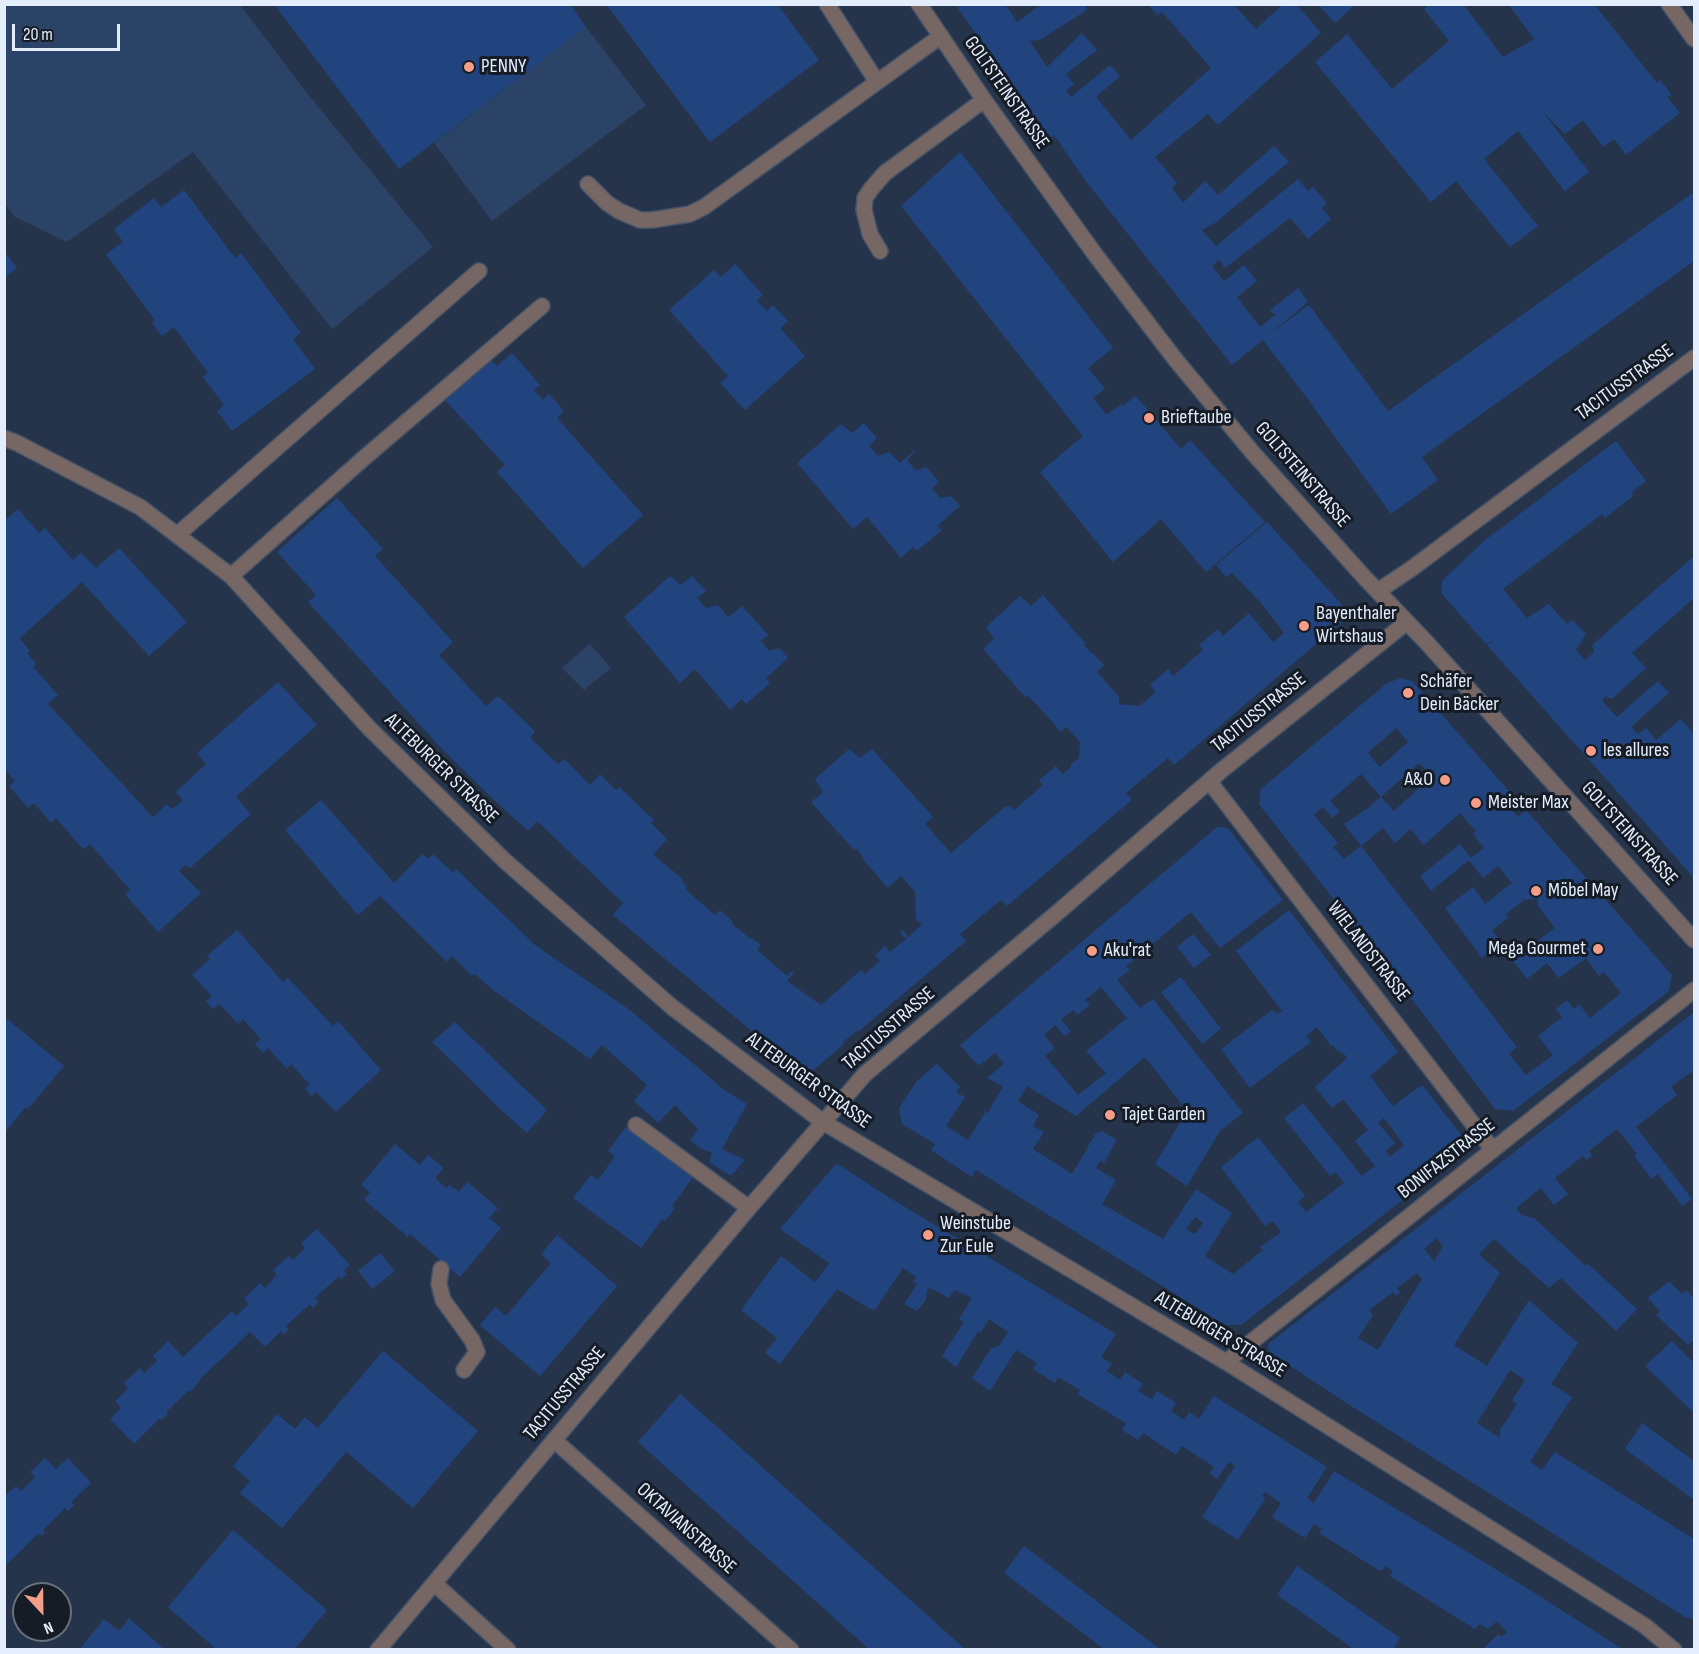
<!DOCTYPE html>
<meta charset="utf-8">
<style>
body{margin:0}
#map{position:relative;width:1699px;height:1654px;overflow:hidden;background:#26344b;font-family:"Sofia Sans Condensed",sans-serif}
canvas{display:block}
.frame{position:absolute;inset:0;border:6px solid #e4edfc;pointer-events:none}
.north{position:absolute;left:12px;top:1582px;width:60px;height:60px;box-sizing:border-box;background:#161c26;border:2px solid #68707c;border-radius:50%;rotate:158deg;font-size:16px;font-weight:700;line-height:24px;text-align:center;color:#e4edfc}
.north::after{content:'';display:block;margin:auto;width:21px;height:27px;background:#f49e89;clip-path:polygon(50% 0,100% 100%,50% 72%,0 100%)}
.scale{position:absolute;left:12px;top:24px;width:108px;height:27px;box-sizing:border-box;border:3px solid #e4edfc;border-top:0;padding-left:8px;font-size:18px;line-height:21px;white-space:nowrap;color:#e4edfc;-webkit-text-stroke:4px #161c26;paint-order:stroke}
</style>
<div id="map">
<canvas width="1699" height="1654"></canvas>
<div class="frame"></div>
<div class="north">N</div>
<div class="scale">20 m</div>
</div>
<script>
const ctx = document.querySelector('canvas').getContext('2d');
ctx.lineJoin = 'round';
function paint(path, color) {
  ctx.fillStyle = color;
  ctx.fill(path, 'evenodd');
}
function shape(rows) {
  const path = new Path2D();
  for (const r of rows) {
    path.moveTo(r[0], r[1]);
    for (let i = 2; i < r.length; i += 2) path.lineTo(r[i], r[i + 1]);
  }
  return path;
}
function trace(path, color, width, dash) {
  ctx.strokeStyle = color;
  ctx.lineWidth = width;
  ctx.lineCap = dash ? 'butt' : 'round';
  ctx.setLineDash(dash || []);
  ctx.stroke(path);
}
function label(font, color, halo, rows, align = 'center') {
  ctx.font = font + ' "Sofia Sans Condensed",sans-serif';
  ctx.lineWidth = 6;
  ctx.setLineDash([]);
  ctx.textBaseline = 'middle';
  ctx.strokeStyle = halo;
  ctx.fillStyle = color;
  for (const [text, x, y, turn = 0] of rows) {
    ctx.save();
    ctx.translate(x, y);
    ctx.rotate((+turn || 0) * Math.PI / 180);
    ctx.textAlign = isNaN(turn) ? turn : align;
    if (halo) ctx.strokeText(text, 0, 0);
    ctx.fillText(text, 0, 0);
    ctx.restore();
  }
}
paint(shape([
 [4,5,240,5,307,93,433,247,332,329,193,152,67,242,15,217,5,204],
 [586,27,646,105,492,221,434,143],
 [590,644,611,668,584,690,562,668]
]), '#2c4368');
paint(shape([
 [274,4,570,4,586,27,399,169],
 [606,4,777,4,819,60,710,142],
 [955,4,1005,4,1017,22,1042,4,1084,4,1087,10,1040,40,1030,41,1047,67,1082,33,1097,50,1066,74,1074,84,1066,91,1071,97,1110,65,1120,76,1096,97,1131,140,1211,68,1162,12,1158,15,1148,5,1234,5,1256,29,1283,4,1296,4,1321,33,1218,125,1208,114,1155,157,1177,183,1172,188,1183,203,1205,181,1218,195,1274,146,1289,162,1215,223,1202,230,1216,246,1298,179,1308,191,1313,187,1327,203,1322,208,1331,219,1308,239,1290,218,1225,268,1219,260,1212,266,1224,281,1244,265,1257,281,1237,297,1260,327,1275,315,1270,310,1298,288,1308,302,1270,334,1309,305,1388,411,1694,192,1694,261,1422,457,1438,480,1391,514,1304,394,1263,340,1232,365,1085,180,1054,135,1051,138,1018,95],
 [1318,4,1356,4,1335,23],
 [1429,4,1463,4,1503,57,1534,39,1508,4,1594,4,1657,83,1660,80,1672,95,1667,97,1680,113,1626,155,1614,139,1603,147,1583,120,1565,134,1543,112,1589,172,1565,191,1518,131,1484,159,1538,226,1510,247,1456,181,1431,202,1315,62,1347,34,1392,89,1449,41,1424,9],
 [960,152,1113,348,1088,368,1105,389,1093,398,1105,413,1107,415,1121,404,1122,406,1136,396,1181,449,1190,440,1265,522,1206,572,1161,519,1113,562,1040,472,1083,436,901,206],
 [184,190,235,258,241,253,301,333,293,339,315,369,232,431,217,411,224,405,203,377,208,373,174,327,162,336,152,323,155,320,106,254,123,242,114,229,154,198,161,207],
 [4,251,17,268,4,278],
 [735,264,763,295,757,301,767,311,773,305,788,321,780,328,805,356,745,410,720,383,728,376,669,310,714,270,721,277],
 [512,353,540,385,534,390,543,400,549,394,564,411,557,418,643,515,583,568,497,472,505,465,445,400,490,359,497,366],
 [864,423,877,438,869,446,878,456,889,452,900,463,914,451,915,452,907,460,916,471,926,467,939,482,932,488,940,498,951,496,960,506,937,526,942,530,917,551,913,547,901,558,867,517,853,529,797,463,841,424,852,433],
 [1616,441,1646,481,1633,491,1632,497,1605,518,1602,514,1503,589,1527,618,1549,604,1567,624,1573,620,1586,634,1576,650,1585,660,1594,652,1592,645,1694,556,1694,598,1632,653,1646,668,1613,698,1608,698,1606,696,1602,701,1617,717,1658,681,1669,693,1631,727,1638,734,1646,728,1656,740,1681,719,1694,734,1694,878,1487,645,1495,639,1486,644,1442,594,1442,581,1484,541],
 [337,498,383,549,375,556,453,642,439,655,486,706,498,696,535,731,530,738,558,764,564,759,590,785,600,774,616,790,619,787,654,820,651,823,667,839,653,855,683,879,681,880,687,886,685,889,715,915,720,910,733,922,732,924,751,939,752,938,761,945,757,950,787,976,792,971,794,973,787,981,821,1005,861,970,865,974,880,961,875,955,885,946,890,952,906,939,900,932,903,930,908,937,922,925,916,919,915,892,901,876,888,888,862,858,863,857,856,848,854,850,811,802,823,792,815,779,849,749,860,758,872,749,933,817,925,824,951,853,1006,806,1010,806,1014,810,1043,785,1039,780,1056,766,1063,774,1071,767,1070,765,1079,758,1080,742,1066,727,1061,732,1037,705,1027,695,1025,697,983,649,994,639,986,627,1020,596,1031,606,1043,595,1085,643,1084,645,1092,654,1093,653,1104,665,1097,672,1119,697,1119,704,1139,706,1156,692,1150,685,1168,669,1173,676,1203,650,1199,645,1218,629,1223,636,1249,613,1273,642,1284,633,1261,603,1232,573,1226,577,1216,565,1267,522,1343,606,1342,622,1174,765,1168,758,1126,793,1132,800,1007,906,1001,900,960,934,966,941,858,1032,857,1031,843,1042,844,1044,810,1073,773,1049,614,916,613,915,623,903,537,821,528,831,490,796,441,748,308,602,316,595,277,552],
 [18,509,39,533,45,528,73,560,81,553,96,568,119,548,187,622,149,656,82,582,20,638,30,651,27,653,36,664,33,667,58,695,48,704,153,817,167,804,172,809,183,800,176,792,206,764,197,753,278,682,317,725,236,797,251,814,190,868,186,865,179,871,201,893,158,932,125,894,130,890,90,844,83,849,56,818,51,823,34,803,28,808,9,786,15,781,4,769,4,521],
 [670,576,681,585,692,576,706,591,697,598,706,608,718,605,728,617,742,606,768,635,761,641,769,651,779,648,788,658,766,678,770,683,746,704,742,699,730,710,695,669,680,683,624,617],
 [1400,678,1412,681,1517,800,1509,806,1518,817,1526,810,1672,975,1669,991,1513,1111,1495,1109,1418,1007,1259,804,1261,789,1386,684],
 [1396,728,1408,742,1380,767,1368,753],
 [1419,763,1432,776,1394,811,1381,797,1368,808,1344,824,1361,846,1383,828,1395,843,1410,829,1424,845,1460,813,1476,831,1473,834,1484,848,1471,858,1460,844,1420,876,1431,891,1469,860,1483,878,1498,866,1512,883,1485,904,1473,887,1445,908,1482,958,1502,943,1492,930,1509,917,1506,914,1524,900,1538,898,1538,906,1555,928,1530,946,1528,943,1510,957,1527,979,1547,963,1559,978,1586,958,1599,976,1604,972,1621,993,1590,1018,1579,1004,1574,1009,1567,1000,1556,1009,1562,1017,1538,1036,1553,1055,1526,1075,1509,1054,1517,1047,1361,846,1344,859,1333,847,1338,843,1314,815,1323,807,1332,818,1340,812,1330,801,1361,774,1381,797],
 [321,800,394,883,422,854,428,859,433,854,453,873,456,869,535,945,631,1011,723,1089,747,1104,722,1149,745,1160,731,1176,709,1162,712,1153,700,1148,690,1140,698,1129,675,1105,658,1123,634,1101,647,1085,602,1045,590,1059,493,990,475,974,472,976,452,956,447,962,380,896,358,915,285,830],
 [1217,827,1228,828,1283,900,1220,948,1191,912,1126,966,1130,970,1117,980,1140,1008,1153,999,1243,1113,1220,1131,1187,1186,1155,1164,1187,1111,1145,1057,1076,1116,1027,1086,1018,1101,1039,1115,1033,1126,1044,1132,1033,1149,1072,1174,1096,1133,1102,1131,1117,1140,1104,1163,1100,1161,1096,1168,1116,1180,1102,1204,1163,1239,1196,1189,1232,1213,1205,1256,1233,1274,1263,1250,1260,1247,1281,1232,1273,1221,1265,1226,1221,1167,1258,1137,1305,1196,1298,1202,1306,1212,1344,1183,1336,1172,1330,1176,1284,1118,1303,1103,1362,1176,1375,1166,1355,1141,1368,1130,1343,1099,1332,1108,1315,1087,1347,1058,1344,1054,1336,1050,1333,1045,1331,1046,1317,1027,1306,1036,1311,1042,1250,1088,1221,1049,1272,1010,1278,1014,1282,1011,1236,951,1289,910,1398,1052,1370,1076,1393,1106,1422,1085,1467,1142,1466,1151,1241,1325,1225,1325,976,1170,972,1177,931,1150,935,1144,902,1124,899,1108,917,1081,937,1064,960,1087,956,1092,965,1097,946,1126,968,1140,986,1111,988,1113,1003,1086,987,1078,1004,1064,995,1053,980,1065,977,1064,960,1045],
 [1101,987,1127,1018,1086,1051,1106,1073,1078,1095,1045,1056,1055,1048,1044,1035,1055,1025,1064,1036,1071,1031,1061,1020,1073,1010,1078,1015,1090,1005,1085,1000],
 [1384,1118,1404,1145,1390,1157,1385,1151,1395,1143,1378,1123],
 [1195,1217,1203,1223,1195,1234,1186,1229],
 [237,930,283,982,288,978,333,1026,338,1021,381,1070,336,1112,316,1092,311,1096,305,1088,310,1085,291,1064,287,1069,268,1048,263,1053,255,1044,261,1039,243,1019,238,1024,219,1004,213,1009,206,1001,212,996,192,975,210,959,207,956],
 [1193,934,1211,955,1194,968,1177,947],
 [1181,977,1221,1029,1202,1044,1161,992],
 [1694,1012,1694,1070,1671,1087,1677,1095,1636,1127,1692,1199,1682,1206,1658,1174,1652,1179,1634,1156,1637,1154,1617,1129,1589,1151,1592,1156,1586,1160,1583,1156,1555,1178,1568,1194,1554,1205,1541,1188,1516,1208,1521,1215,1534,1218,1586,1266,1588,1264,1637,1309,1616,1331,1561,1278,1549,1288,1494,1239,1479,1254,1500,1273,1454,1345,1487,1366,1529,1300,1578,1343,1551,1384,1572,1397,1530,1462,1542,1470,1555,1452,1694,1539,1694,1546,1692,1549,1694,1551,1694,1619,1685,1617,1345,1402,1269,1352,1268,1344],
 [1437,1238,1443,1246,1434,1261,1424,1249],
 [1417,1273,1422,1279,1378,1350,1358,1338,1373,1315,1369,1310,1393,1292,1396,1296,1400,1293,1397,1288],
 [1510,1370,1525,1380,1512,1400,1517,1404,1500,1430,1500,1438,1477,1423],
 [7,1019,64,1066,28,1109,26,1107,4,1133,4,1022],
 [455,1022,547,1110,527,1133,498,1107,432,1042],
 [626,1127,693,1177,672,1206,675,1208,665,1221,662,1219,641,1248,573,1198,591,1175,598,1180,615,1156,608,1151],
 [395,1144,420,1165,428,1155,444,1168,435,1178,446,1188,449,1185,459,1192,467,1182,498,1208,489,1218,501,1228,460,1277,410,1234,406,1238,406,1235,364,1200,370,1192,361,1185],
 [835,1165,839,1165,890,1198,1116,1334,1101,1357,1112,1364,1107,1371,1120,1380,1125,1372,1143,1384,1138,1391,1152,1399,1157,1391,1176,1403,1171,1411,1184,1420,1189,1412,1199,1419,1214,1396,1327,1467,1307,1498,1314,1503,1334,1471,1530,1590,1624,1650,1482,1650,1498,1634,1501,1637,1507,1632,1497,1621,1488,1629,1480,1624,1475,1629,1390,1576,1393,1571,1385,1566,1382,1571,1377,1569,1319,1533,1322,1529,1314,1524,1305,1538,1272,1517,1281,1503,1265,1492,1262,1496,1265,1497,1264,1501,1238,1540,1202,1517,1235,1466,1229,1462,1217,1479,1210,1474,1214,1467,1182,1446,1176,1455,1143,1433,1138,1440,1122,1430,1126,1423,1077,1394,1080,1390,1058,1377,1055,1383,1033,1369,1037,1363,1016,1350,990,1391,972,1378,991,1348,999,1346,1008,1332,989,1319,981,1332,978,1331,956,1367,942,1356,964,1322,959,1319,972,1298,954,1290,949,1298,928,1287,926,1300,917,1311,904,1304,917,1284,913,1282,916,1277,903,1268,874,1311,837,1289,780,1364,765,1353,777,1338,741,1310,781,1256,815,1282,822,1273,829,1263,780,1229],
 [317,1229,350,1265,344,1270,347,1274,342,1279,339,1276,315,1298,319,1301,313,1308,310,1304,286,1326,289,1329,284,1335,281,1331,265,1347,250,1332,202,1377,191,1392,189,1390,166,1412,168,1414,162,1420,160,1418,134,1444,110,1419,121,1408,115,1401,128,1389,124,1383,140,1368,144,1373,157,1361,153,1356,168,1341,183,1357,232,1311,236,1316,249,1304,244,1298,260,1283,265,1288,277,1275,273,1270,289,1256,293,1260,305,1248,301,1243],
 [557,1235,617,1286,540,1376,480,1325,495,1307,506,1316,551,1263,541,1254],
 [380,1253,395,1271,372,1289,358,1271],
 [1669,1281,1682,1294,1687,1290,1694,1299,1694,1340,1688,1345,1656,1315,1660,1312,1648,1298],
 [1672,1341,1694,1363,1694,1413,1645,1366],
 [383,1351,478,1431,413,1508,346,1452,282,1528,240,1493,250,1481,233,1466,277,1414,295,1429,305,1417,318,1428],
 [680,1394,741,1448,966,1650,870,1650,638,1442],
 [1642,1423,1694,1461,1694,1500,1625,1449],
 [45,1458,56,1469,68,1458,91,1483,71,1502,74,1505,68,1511,65,1508,43,1530,45,1533,41,1536,39,1533,4,1567,4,1497,16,1486,21,1491,35,1477,30,1472],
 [233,1530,327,1610,294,1650,217,1650,168,1607],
 [1024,1546,1090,1596,1161,1650,1105,1650,1096,1643,1004,1573],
 [1297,1566,1400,1638,1393,1650,1355,1650,1277,1595],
 [129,1618,165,1650,79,1650,104,1619,119,1631]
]), '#21447f');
const minor = shape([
 [827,4,877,82],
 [919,4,984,100,1094,253,1175,359,1253,453,1364,577,1428,644,1694,940],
 [1669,4,1694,39],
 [588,184,607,203,619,211,640,220,652,220,690,214,704,207,941,36],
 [880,251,870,234,864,210,865,198,871,189,885,173,984,100],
 [4,438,17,443,140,507,231,576,369,728,505,861,672,1007,823,1122,1226,1362,1645,1626,1674,1650],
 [177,535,479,271],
 [231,576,364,458,542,306],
 [1378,591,1411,569,1694,358],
 [1209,781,1493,1150],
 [636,1125,749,1208],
 [441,1269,439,1284,443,1300,472,1340,477,1352,464,1370],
 [1226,1362,1694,990],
 [554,1440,791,1650],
 [435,1584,508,1650],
 [378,1650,749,1208,865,1074,1057,913,1222,770,1407,622]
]);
trace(minor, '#445267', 18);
trace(minor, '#766764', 15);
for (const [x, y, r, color] of [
 [469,67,6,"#f49e89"],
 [1149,418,6,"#f49e89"],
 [1304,626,6,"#f49e89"],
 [1408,693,6,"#f49e89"],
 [1591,751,6,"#f49e89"],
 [1445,780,6,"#f49e89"],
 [1476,803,6,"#f49e89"],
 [1536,891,6,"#f49e89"],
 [1598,949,6,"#f49e89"],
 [1092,951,6,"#f49e89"],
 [1110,1115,6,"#f49e89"],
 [928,1235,6,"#f49e89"]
]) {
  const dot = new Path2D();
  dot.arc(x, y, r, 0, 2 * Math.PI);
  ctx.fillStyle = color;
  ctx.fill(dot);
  trace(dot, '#161c26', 2);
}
label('20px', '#e4edfc', '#161c26', [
 ["PENNY",481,67],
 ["Brieftaube",1161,418],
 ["Bayenthaler",1316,614],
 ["Wirtshaus",1316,637],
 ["Schäfer",1420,682],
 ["Dein Bäcker",1420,705],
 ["les allures",1603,751],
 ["A&O",1433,780,"right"],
 ["Meister Max",1488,803],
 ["Möbel May",1548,891],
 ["Mega Gourmet",1586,949,"right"],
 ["Aku'rat",1104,951],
 ["Tajet Garden",1122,1115],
 ["Weinstube",940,1224],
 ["Zur Eule",940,1247]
], 'left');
label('20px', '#e4edfc', '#161c26', [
 ["GOLTSTEINSTRASSE",1006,93,55],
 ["TACITUSSTRASSE",1625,383,-36],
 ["GOLTSTEINSTRASSE",1302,475,49],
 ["TACITUSSTRASSE",1259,713,-39],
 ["ALTEBURGER STRASSE",441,769,44],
 ["GOLTSTEINSTRASSE",1629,834,48],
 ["WIELANDSTRASSE",1368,952,52],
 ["TACITUSSTRASSE",889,1029,-41],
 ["ALTEBURGER STRASSE",808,1081,36],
 ["BONIFAZSTRASSE",1447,1159,-38],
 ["ALTEBURGER STRASSE",1220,1335,31],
 ["TACITUSSTRASSE",565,1394,-50],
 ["OKTAVIANSTRASSE",686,1529,42]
]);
</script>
